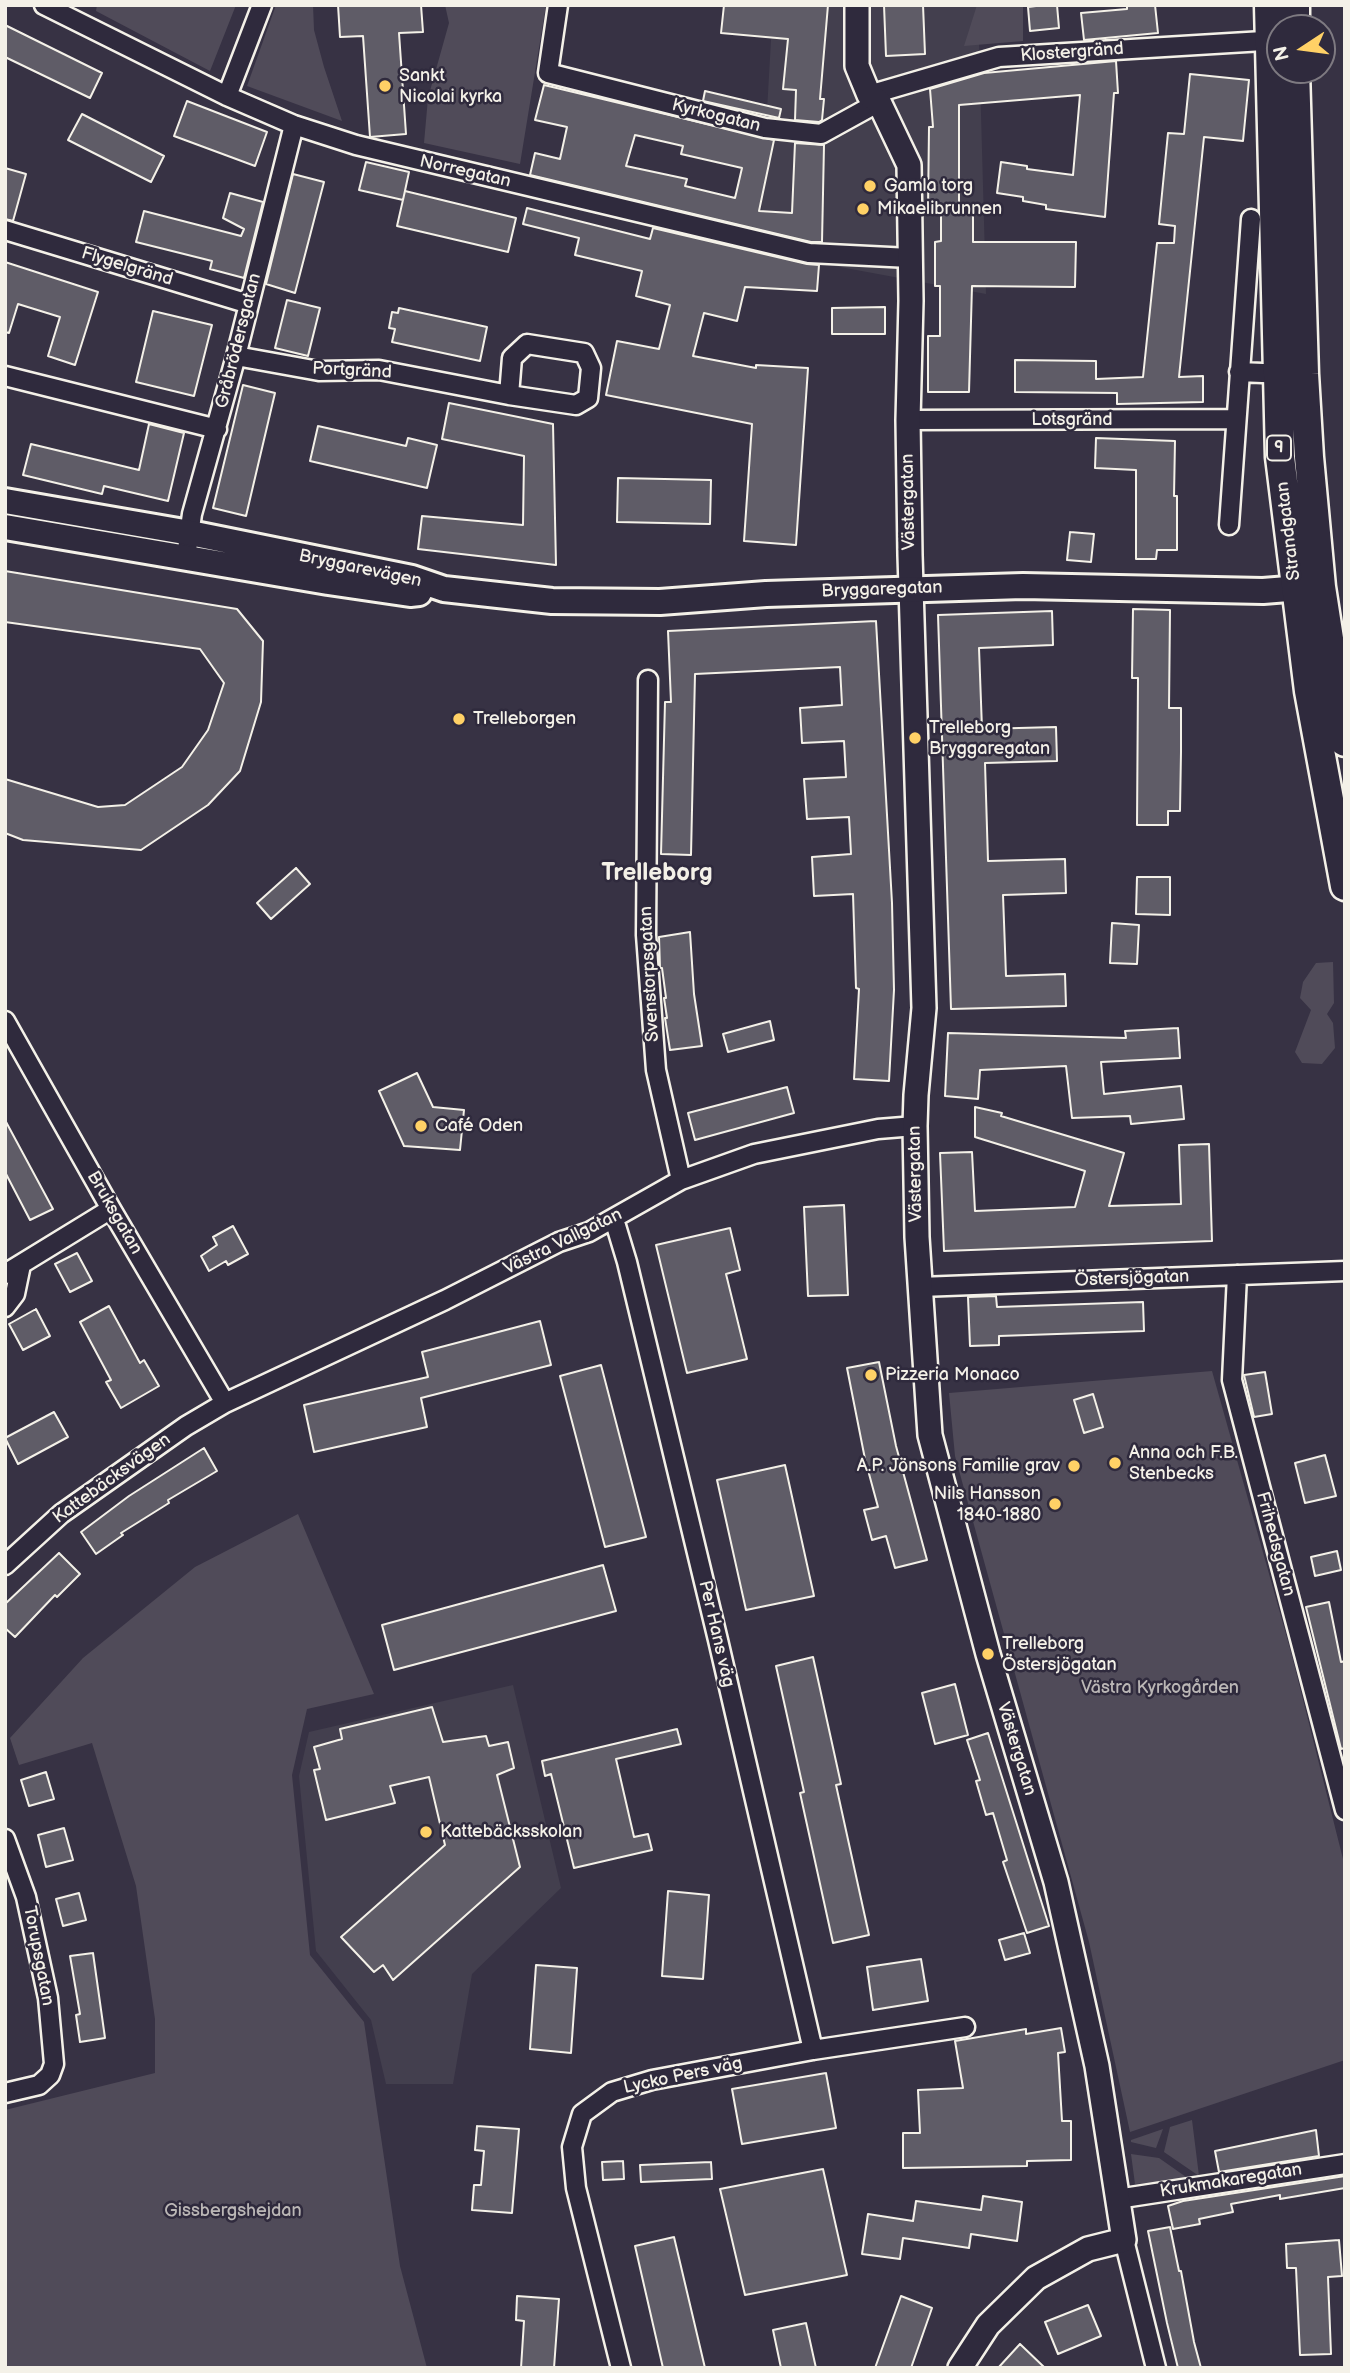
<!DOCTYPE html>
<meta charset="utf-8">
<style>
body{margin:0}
#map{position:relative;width:1350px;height:2373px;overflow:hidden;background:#373244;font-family:"Balsamiq Sans",sans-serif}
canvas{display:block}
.frame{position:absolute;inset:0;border:7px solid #f4f1e8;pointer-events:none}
.north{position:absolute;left:1266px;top:14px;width:70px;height:70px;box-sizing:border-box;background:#2f2a3d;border:2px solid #7e7a81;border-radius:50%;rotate:257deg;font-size:19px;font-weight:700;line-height:28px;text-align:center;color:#f4f1e8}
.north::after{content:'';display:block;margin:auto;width:24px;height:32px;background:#ffd166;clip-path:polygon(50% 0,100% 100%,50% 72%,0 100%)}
</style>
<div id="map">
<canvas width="1350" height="2373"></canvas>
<div class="frame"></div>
<div class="north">N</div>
</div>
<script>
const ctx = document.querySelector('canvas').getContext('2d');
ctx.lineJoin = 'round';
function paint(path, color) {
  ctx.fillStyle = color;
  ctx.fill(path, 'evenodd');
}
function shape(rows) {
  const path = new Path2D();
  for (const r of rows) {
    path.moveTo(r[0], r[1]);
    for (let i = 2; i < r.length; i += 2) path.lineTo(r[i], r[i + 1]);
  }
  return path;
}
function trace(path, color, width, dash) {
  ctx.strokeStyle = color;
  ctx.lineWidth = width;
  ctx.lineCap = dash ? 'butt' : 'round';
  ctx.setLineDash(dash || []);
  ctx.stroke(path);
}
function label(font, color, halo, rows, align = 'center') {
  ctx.font = font + ' "Balsamiq Sans",sans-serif';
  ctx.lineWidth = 5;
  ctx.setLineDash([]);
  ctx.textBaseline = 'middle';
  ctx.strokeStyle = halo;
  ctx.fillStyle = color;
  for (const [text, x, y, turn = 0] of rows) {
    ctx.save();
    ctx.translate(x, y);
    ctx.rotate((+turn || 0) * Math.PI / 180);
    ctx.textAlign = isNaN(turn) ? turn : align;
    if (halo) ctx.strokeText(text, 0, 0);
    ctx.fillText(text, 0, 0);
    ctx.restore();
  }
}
paint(shape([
 [773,5,978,5,986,294,759,252],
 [513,1685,561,1888,472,1974,453,2084,386,2084,371,2020,316,1951,299,1776,309,1732]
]), '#433f4e');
paint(shape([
 [97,5,236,5,210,71,96,11],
 [276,5,313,5,314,30,324,67,342,121,247,86],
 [445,5,546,5,520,164,424,143,428,98,449,23],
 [977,5,1023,5,1023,41,964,46],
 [1333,962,1334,1003,1327,1014,1333,1023,1335,1048,1322,1064,1302,1063,1295,1052,1311,1010,1300,998,1303,982,1316,963],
 [1212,1371,1291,1652,1345,1867,1345,2060,1130,2132,1089,1942,955,1456,949,1393],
 [298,1514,374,1694,307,1709,292,1775,310,1955,364,2022,400,2266,427,2368,5,2368,5,2110,155,2073,155,2019,136,1886,92,1743,19,1765,10,1738,83,1658,195,1567],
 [1192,2120,1199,2176,1164,2152,1170,2127],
 [1163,2129,1156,2148,1131,2142,1131,2140],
 [1131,2154,1159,2158,1189,2179,1135,2184]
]), '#504b59');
const building = shape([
 [338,5,421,5,423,32,399,33,406,134,370,137,363,36,340,37,338,5],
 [724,5,828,5,820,99,824,99,822,120,819,122,795,120,796,90,783,89,788,39,721,33,724,5],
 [884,5,923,5,925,54,886,56,884,5],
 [1044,5,1057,5,1059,28,1030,31,1028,7,1044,5],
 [1127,5,1155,5,1158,33,1084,40,1081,13,1127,9,1127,5],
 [5,25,102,73,90,98,5,57,5,25],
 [1116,61,1118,93,1114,93,1105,217,1046,209,1046,205,1023,201,1023,197,997,193,1001,162,1027,166,1027,169,1073,175,1080,95,959,105,959,210,973,210,973,242,1076,242,1075,287,972,286,969,392,928,392,928,336,940,336,940,286,935,286,935,242,941,241,941,210,928,210,929,127,933,127,930,89,984,73,1116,61],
 [1190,74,1249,80,1243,141,1204,137,1179,377,1203,376,1203,402,1117,404,1117,393,1015,392,1015,360,1096,361,1096,379,1143,377,1157,243,1174,243,1175,226,1159,224,1168,133,1184,134,1190,74],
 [544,85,774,140,759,211,792,213,795,143,824,145,822,242,811,242,530,175,535,153,560,159,567,127,535,120,544,85],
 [635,135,683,146,681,154,742,168,735,198,685,186,687,179,626,166,635,135],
 [705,91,781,109,779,118,703,101,705,91],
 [187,101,267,132,255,166,174,136,187,101],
 [82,114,164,156,151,182,68,140,82,114],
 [366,162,409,172,403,200,359,190,366,162],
 [5,168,26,174,13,221,5,219,5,168],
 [293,174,324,182,295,293,266,284,293,174],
 [405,191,516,218,508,252,397,226,405,191],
 [230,193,263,202,244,278,210,269,212,261,136,242,144,211,241,236,244,229,223,218,230,193],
 [527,208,650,239,653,228,807,264,819,265,817,291,745,287,737,321,704,313,693,356,756,368,756,365,808,368,796,545,744,541,752,424,606,395,617,341,659,349,670,305,636,296,642,271,575,255,579,238,523,224,527,208],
 [5,262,98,292,75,365,48,356,60,317,18,304,9,333,5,332,5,262],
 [287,300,320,308,308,356,275,348,287,300],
 [885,307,885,334,832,334,832,308,885,307],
 [399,308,487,327,480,361,392,342,395,329,389,328,392,312,398,313,399,308],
 [153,311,212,325,194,396,136,382,153,311],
 [243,385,275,393,246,516,213,508,243,385],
 [449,403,553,424,556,565,418,549,422,516,523,525,524,456,442,439,449,403],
 [149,424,184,433,168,501,104,486,102,494,23,475,31,444,139,470,149,424],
 [318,426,406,446,408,438,437,445,427,488,310,461,318,426],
 [1096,438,1175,441,1174,496,1177,496,1177,550,1157,550,1156,559,1136,559,1136,470,1095,468,1096,438],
 [618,478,711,480,710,524,617,522,618,478],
 [1070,532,1094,534,1091,562,1067,560,1070,532],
 [5,571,237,609,263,641,261,702,240,771,208,805,141,850,23,840,5,833,5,779,98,807,125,805,182,767,208,730,224,683,200,649,5,622,5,571],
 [1133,609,1170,610,1169,708,1181,708,1181,752,1180,811,1168,811,1168,825,1137,825,1138,678,1132,678,1133,609],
 [1052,611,1053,645,979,648,982,729,1056,727,1057,761,985,763,988,861,1065,859,1066,893,1003,895,1006,976,1065,974,1066,1006,951,1009,938,615,1052,611],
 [876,621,892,903,894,990,889,1081,854,1079,859,989,856,988,853,894,814,896,812,857,851,854,849,817,807,819,804,779,846,777,844,741,802,743,800,708,842,705,840,667,695,674,691,855,661,854,665,702,671,702,668,631,876,621],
 [296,868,310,884,271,919,257,903,296,868],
 [1137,877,1170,877,1170,915,1136,914,1137,877],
 [1112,923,1139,925,1137,964,1110,963,1112,923],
 [690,932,694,994,702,1046,670,1050,665,1018,667,1018,664,998,666,998,662,968,660,968,659,937,690,932],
 [770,1021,774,1040,728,1052,723,1034,770,1021],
 [1178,1028,1180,1058,1101,1062,1104,1094,1181,1086,1184,1119,1131,1124,1130,1116,1072,1118,1066,1066,980,1070,978,1099,945,1096,948,1033,1126,1038,1125,1031,1178,1028],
 [417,1073,433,1107,464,1110,460,1150,404,1146,379,1091,417,1073],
 [787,1087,794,1113,695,1140,688,1113,787,1087],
 [975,1107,1002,1113,1001,1116,1124,1153,1109,1206,1181,1204,1179,1145,1209,1144,1212,1241,944,1251,940,1153,972,1152,975,1211,1075,1207,1085,1171,975,1137,975,1107],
 [5,1120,53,1209,30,1220,5,1172,5,1120],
 [844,1205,848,1295,808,1296,804,1207,844,1205],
 [233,1226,248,1254,228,1265,226,1261,209,1271,201,1256,217,1245,213,1237,233,1226],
 [730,1228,740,1270,726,1274,747,1359,687,1373,656,1245,730,1228],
 [77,1253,92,1281,70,1292,55,1264,77,1253],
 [996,1296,997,1307,1143,1302,1144,1331,999,1336,999,1345,970,1346,968,1297,996,1296],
 [109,1306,140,1363,144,1360,159,1386,121,1408,106,1382,111,1380,80,1322,109,1306],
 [36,1309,50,1336,23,1350,9,1324,36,1309],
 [540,1321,551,1365,421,1398,427,1427,314,1452,304,1405,428,1377,422,1352,540,1321],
 [879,1362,896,1446,927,1560,895,1568,886,1536,872,1540,864,1510,878,1507,865,1459,847,1368,879,1362],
 [601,1365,646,1537,605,1547,560,1376,601,1365],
 [1265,1372,1272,1414,1254,1417,1244,1375,1265,1372],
 [1093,1394,1103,1427,1084,1433,1074,1400,1093,1394],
 [54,1412,68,1437,18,1464,5,1438,54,1412],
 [204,1448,217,1471,168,1500,169,1503,121,1533,123,1535,96,1554,81,1532,129,1496,204,1448],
 [1325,1455,1336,1496,1305,1503,1295,1463,1325,1455],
 [785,1465,814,1596,746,1610,717,1480,785,1465],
 [1337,1551,1341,1570,1315,1576,1311,1557,1337,1551],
 [59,1553,80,1574,57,1597,55,1595,15,1637,5,1628,5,1604,59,1553],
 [603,1565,616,1611,394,1670,382,1625,603,1565],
 [1329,1602,1341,1662,1345,1661,1345,1748,1341,1749,1306,1607,1329,1602],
 [813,1657,841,1784,836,1785,869,1935,833,1943,800,1793,804,1792,776,1666,813,1657],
 [955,1684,968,1735,935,1744,922,1693,955,1684],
 [432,1707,443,1742,486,1736,489,1746,508,1742,514,1768,497,1775,520,1867,393,1980,383,1965,374,1972,341,1937,445,1845,429,1777,390,1786,395,1803,326,1820,314,1770,320,1769,314,1747,342,1739,340,1729,432,1707],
 [677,1729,681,1744,616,1759,634,1837,648,1834,652,1850,574,1868,551,1774,545,1776,542,1761,677,1729],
 [988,1733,1049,1926,1027,1933,1003,1862,1007,1860,993,1813,986,1815,976,1781,980,1780,967,1740,988,1733],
 [46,1772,54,1799,29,1806,21,1780,46,1772],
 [64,1828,73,1860,46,1867,38,1835,64,1828],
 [668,1891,709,1895,703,1979,662,1976,668,1891],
 [79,1893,86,1920,63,1926,56,1899,79,1893],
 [1024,1933,1030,1953,1005,1960,999,1940,1024,1933],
 [93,1953,105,2038,80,2042,76,2015,80,2014,70,1956,93,1953],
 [921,1959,928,2001,873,2010,867,1967,921,1959],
 [536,1965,577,1968,571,2053,530,2049,536,1965],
 [1061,2028,1065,2052,1058,2053,1062,2121,1071,2121,1071,2160,1027,2161,1027,2166,903,2168,903,2133,920,2133,918,2090,963,2088,955,2041,1026,2029,1026,2034,1061,2028],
 [826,2073,836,2128,742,2144,732,2089,826,2073],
 [477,2126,519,2129,512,2213,472,2210,474,2185,481,2185,484,2151,475,2150,477,2126],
 [1316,2130,1319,2156,1219,2172,1215,2151,1316,2130],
 [623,2161,624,2179,603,2180,602,2162,623,2161],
 [711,2162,712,2179,641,2182,640,2165,711,2162],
 [823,2169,847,2275,745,2295,720,2189,823,2169],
 [1345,2176,1345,2188,1280,2199,1280,2195,1231,2204,1233,2212,1199,2219,1200,2224,1173,2229,1168,2206,1183,2201,1345,2176],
 [983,2196,1022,2202,1017,2241,971,2234,969,2248,903,2238,900,2259,862,2254,868,2214,913,2221,916,2201,981,2210,983,2196],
 [1170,2227,1179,2271,1181,2271,1194,2342,1201,2368,1178,2368,1167,2323,1148,2231,1170,2227],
 [674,2237,705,2368,663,2368,635,2246,674,2237],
 [1339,2240,1342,2276,1328,2277,1331,2354,1300,2355,1296,2268,1287,2268,1286,2244,1339,2240],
 [517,2296,559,2299,554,2368,521,2368,524,2321,516,2320,517,2296],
 [901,2296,932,2308,911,2368,875,2368,901,2296],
 [1088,2305,1101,2336,1058,2354,1045,2322,1088,2305],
 [806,2323,816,2368,781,2368,773,2330,806,2323],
 [1020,2344,1045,2368,998,2368,1020,2344]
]);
paint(building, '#5f5c67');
trace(building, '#f4f1e8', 2);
const minor = shape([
 [44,5,227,96,294,125,356,145,809,253,910,258],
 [558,5,548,73,765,128,821,134,879,102],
 [869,95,999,57,1280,40],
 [227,96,262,5],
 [5,230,249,304],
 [236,356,319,371,379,370,509,395,576,405,588,398,591,368,584,353,527,344,512,358,509,395],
 [1239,372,1286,374],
 [5,376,217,429],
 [908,420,1235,419],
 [1229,525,1251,219],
 [186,557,192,514,236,356,294,125],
 [648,680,646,935,656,1070,681,1180],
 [5,1021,111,1209,225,1403],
 [614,1219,627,1262,718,1640,813,2050],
 [5,1274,111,1209],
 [1237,1275,1232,1380,1345,1810],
 [920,1287,1345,1271],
 [5,1307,15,1294,21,1265],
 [5,1565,61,1514,186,1426,225,1403,445,1300,559,1242,589,1232,681,1180,754,1154,878,1129,915,1126],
 [5,1839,26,1897,48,1998,54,2064,50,2075,39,2085,5,2093],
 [1117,2199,1345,2164],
 [1124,2240,1156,2368],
 [621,2368,576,2188,572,2147,582,2114,612,2092,652,2080,813,2050,965,2027]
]);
const tertiary = shape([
 [857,5,857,66,869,95,879,102,909,165,911,301,908,420,910,555,924,1008,916,1095,915,1126,917,1237,930,1435,988,1654,1056,1882,1097,2066,1124,2240,1088,2249,1036,2278,988,2325,960,2368]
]);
const secondary = shape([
 [5,501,190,533,412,578,444,589,552,601,660,602,766,594,1023,586,1263,591,1313,587],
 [5,527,328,582,410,594,419,593]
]);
const primary = shape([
 [1269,5,1280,457,1309,691,1345,886],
 [1295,5,1295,28],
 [1295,70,1304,374,1309,457,1321,587,1345,742]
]);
trace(minor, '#f4f1e8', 23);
trace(tertiary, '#f4f1e8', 28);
trace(secondary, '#f4f1e8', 30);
trace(primary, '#f4f1e8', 33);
trace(minor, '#2f2a3d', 18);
trace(tertiary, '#2f2a3d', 23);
trace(secondary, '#2f2a3d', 24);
trace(primary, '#2f2a3d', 28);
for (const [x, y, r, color] of [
 [385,86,7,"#ffd166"],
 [870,186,7,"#ffd166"],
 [863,209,7,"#ffd166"],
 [459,719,7,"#ffd166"],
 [915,738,7,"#ffd166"],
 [421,1126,7,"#ffd166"],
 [871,1375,7,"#ffd166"],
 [1115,1463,7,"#ffd166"],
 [1074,1466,7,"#ffd166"],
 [1055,1504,7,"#ffd166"],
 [988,1654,7,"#ffd166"],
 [426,1832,7,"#ffd166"]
]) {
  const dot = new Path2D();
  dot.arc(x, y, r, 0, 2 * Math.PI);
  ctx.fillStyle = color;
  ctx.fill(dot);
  trace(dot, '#2f2a3d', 2.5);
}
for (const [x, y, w] of [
 [1279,448,24]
]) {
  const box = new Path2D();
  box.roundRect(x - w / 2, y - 12.5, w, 25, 5);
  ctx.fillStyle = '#2f2a3d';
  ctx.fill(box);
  trace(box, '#f4f1e8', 2);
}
label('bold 16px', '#f4f1e8', null, [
 ["9",1279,448]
]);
label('18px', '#f4f1e8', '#2f2a3d', [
 ["Klostergränd",1072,53,-4],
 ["Kyrkogatan",716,116,14],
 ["Norregatan",465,172,13],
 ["Flygelgränd",127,267,17],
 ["Gråbrödersgatan",239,341,-76],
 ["Portgränd",352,371,3],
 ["Lotsgränd",1072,420],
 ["Västergatan",909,502,-91],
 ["Strandgatan",1289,531,-97],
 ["Bryggarevägen",360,569,12],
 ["Bryggaregatan",882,590,-2],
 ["Svenstorpsgatan",650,974,-93],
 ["Västergatan",916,1174,-91],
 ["Bruksgatan",114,1213,60],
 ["Västra Vallgatan",563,1242,-26],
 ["Östersjögatan",1132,1279,-2],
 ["Kattebäcksvägen",112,1479,-36],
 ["Frihedsgatan",1275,1544,75],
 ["Per Hans väg",716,1634,77],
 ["Västergatan",1016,1749,73],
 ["Torupsgatan",38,1956,79],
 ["Lycko Pers väg",683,2076,-12],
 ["Krukmakaregatan",1231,2181,-9]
]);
label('18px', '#f4f1e8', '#2f2a3d', [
 ["Sankt",399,76],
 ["Nicolai kyrka",399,97],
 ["Gamla torg",884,186],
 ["Mikaelibrunnen",877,209],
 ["Trelleborgen",473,719],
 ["Trelleborg",929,728],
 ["Bryggaregatan",929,749],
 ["Café Oden",435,1126],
 ["Pizzeria Monaco",885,1375],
 ["Anna och F.B.",1129,1453],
 ["Stenbecks",1129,1474],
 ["A.P. Jönsons Familie grav",1060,1466,"right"],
 ["Nils Hansson",1041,1494,"right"],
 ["1840-1880",1041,1515,"right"],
 ["Trelleborg",1002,1644],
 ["Östersjögatan",1002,1665],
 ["Kattebäcksskolan",440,1832]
], 'left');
label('18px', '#bbb7b6', '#2f2a3d', [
 ["Västra Kyrkogården",1160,1688],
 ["Gissbergshejdan",233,2211]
]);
label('bold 24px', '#f4f1e8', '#2f2a3d', [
 ["Trelleborg",657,874]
]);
</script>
